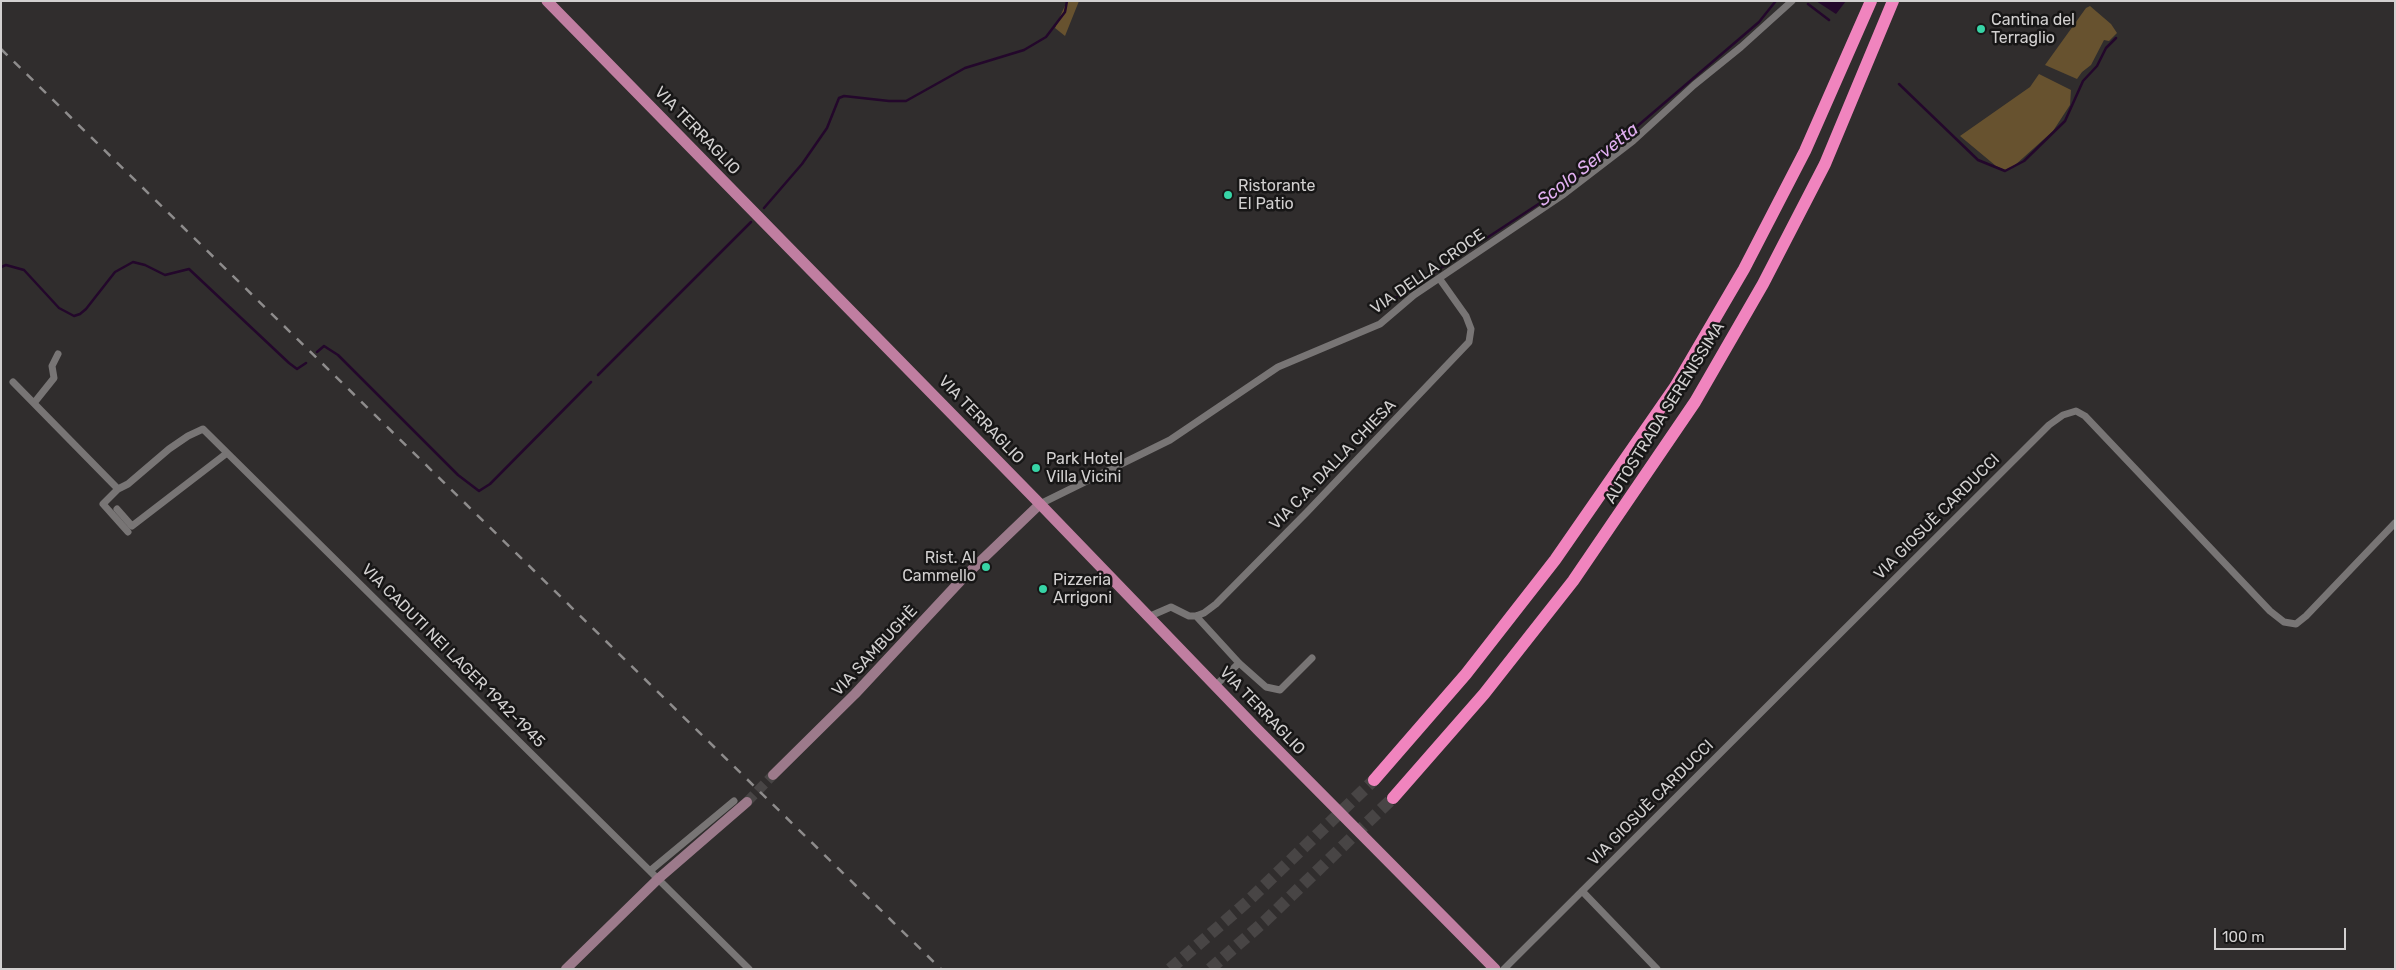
<!DOCTYPE html>
<meta charset="utf-8">
<style>
body{margin:0}
#map{position:relative;width:2396px;height:970px;overflow:hidden;background:#302d2d;font-family:Rubik,sans-serif}
canvas{display:block}
.frame{position:absolute;inset:0;border:2px solid #d2d0d0;pointer-events:none}
.scale{position:absolute;left:2214px;top:928px;width:132px;height:22px;box-sizing:border-box;border:2px solid #d2d0d0;border-top:0;padding-left:6px;font-size:15px;line-height:18px;white-space:nowrap;color:#d2d0d0;-webkit-text-stroke:4px #171616;paint-order:stroke}
</style>
<div id="map">
<canvas width="2396" height="970"></canvas>
<div class="frame"></div>
<div class="scale">100 m</div>
</div>
<script>
const ctx = document.querySelector('canvas').getContext('2d');
ctx.lineJoin = 'round';
function paint(path, color) {
  ctx.fillStyle = color;
  ctx.fill(path, 'evenodd');
}
function shape(rows) {
  const path = new Path2D();
  for (const r of rows) {
    path.moveTo(r[0], r[1]);
    for (let i = 2; i < r.length; i += 2) path.lineTo(r[i], r[i + 1]);
  }
  return path;
}
function trace(path, color, width, dash) {
  ctx.strokeStyle = color;
  ctx.lineWidth = width;
  ctx.lineCap = dash ? 'butt' : 'round';
  ctx.setLineDash(dash || []);
  ctx.stroke(path);
}
function label(font, color, halo, rows, align = 'center') {
  ctx.font = font + ' Rubik,sans-serif';
  ctx.lineWidth = 5;
  ctx.setLineDash([]);
  ctx.textBaseline = 'middle';
  ctx.strokeStyle = halo;
  ctx.fillStyle = color;
  for (const [text, x, y, turn = 0] of rows) {
    ctx.save();
    ctx.translate(x, y);
    ctx.rotate((+turn || 0) * Math.PI / 180);
    ctx.textAlign = isNaN(turn) ? turn : align;
    if (halo) ctx.strokeText(text, 0, 0);
    ctx.fillText(text, 0, 0);
    ctx.restore();
  }
}
paint(shape([
 [1067,1,1079,1,1065,36,1055,28],
 [2090,6,2111,24,2117,33,2109,41,2104,40,2091,65,2082,72,2077,79,2045,65,2086,8],
 [2039,74,2071,90,2070,105,2053,131,2014,166,2005,170,1996,166,1960,136,2030,87]
]), '#67522f');
paint(shape([
 [1816,1,1846,1,1836,14]
]), '#23072b');
trace(shape([
 [1808,4,1829,20],
 [1899,84,1978,160,2005,171,2024,161,2065,121,2083,81,2097,66,2106,48,2116,38],
 [764,208,802,164,827,128,839,98,844,96,889,101,906,101,965,68,1024,50,1046,37,1065,12,1067,1],
 [1,267,6,265,24,270,59,308,74,316,80,314,86,309,115,272,133,262,145,265,165,275,189,269,289,363,297,369,306,363],
 [1383,306,1572,182,1759,22,1775,2],
 [317,352,324,346,338,355,458,475,479,491,490,484,591,382],
 [598,375,751,222]
]), '#23072b', 2.5);
trace(shape([
 [747,802,773,775]
]), '#484545', 10, [10, 5]);
trace(shape([
 [1170,969,1247,902,1374,780],
 [1210,969,1265,921,1393,798]
]), '#484545', 12, [12, 6]);
trace(shape([
 [13,382,118,489,128,484,169,449,188,436,203,429,749,969],
 [34,403,54,378,52,366,58,354],
 [118,489,103,504,128,532],
 [1040,504,1170,440,1278,367,1380,324,1414,295,1564,194,1633,141,1694,85,1741,47,1792,1],
 [117,509,132,526,227,453],
 [1196,616,1239,663,1266,687,1280,690,1312,658],
 [1148,617,1171,607,1189,616,1196,616,1204,613,1216,604,1307,512,1469,342,1471,329,1466,316,1439,278],
 [1215,686,1239,663],
 [651,870,734,801],
 [1582,891,1657,969],
 [1504,969,2049,425,2063,415,2076,411,2085,416,2270,611,2284,622,2296,624,2306,616,2395,523]
]), '#787575', 7);
trace(shape([
 [773,775,855,694,965,576,1040,504],
 [566,969,658,879,747,802]
]), '#9c7a8b', 10);
trace(shape([
 [547,1,1040,504,1258,730,1495,969]
]), '#c07ea1', 11);
trace(shape([
 [1374,780,1466,674,1555,560,1675,387,1744,269,1805,151,1871,1],
 [1393,798,1484,694,1573,581,1695,402,1763,284,1825,164,1893,1]
]), '#f084be', 12);
trace(shape([
 [1,49,941,969]
]), '#8e8c8c', 2.5, [9, 9]);
for (const [x, y, r, color] of [
 [1981,29,5,"#37d4a6"],
 [1228,195,5,"#37d4a6"],
 [1036,468,5,"#37d4a6"],
 [986,567,5,"#37d4a6"],
 [1043,589,5,"#37d4a6"]
]) {
  const dot = new Path2D();
  dot.arc(x, y, r, 0, 2 * Math.PI);
  ctx.fillStyle = color;
  ctx.fill(dot);
  trace(dot, '#171616', 2);
}
label('16px', '#d2d0d0', '#171616', [
 ["Cantina del",1991,20],
 ["Terraglio",1991,38],
 ["Ristorante",1238,186],
 ["El Patio",1238,204],
 ["Park Hotel",1046,459],
 ["Villa Vicini",1046,477],
 ["Rist. Al",976,558,"right"],
 ["Cammello",976,576,"right"],
 ["Pizzeria",1053,580],
 ["Arrigoni",1053,598]
], 'left');
label('16px', '#d2d0d0', '#171616', [
 ["VIA TERRAGLIO",697,131,46],
 ["VIA DELLA CROCE",1428,272,-35],
 ["AUTOSTRADA SERENISSIMA",1665,413,-58],
 ["VIA TERRAGLIO",981,420,46],
 ["VIA C.A. DALLA CHIESA",1333,465,-46],
 ["VIA GIOSUÈ CARDUCCI",1937,517,-45],
 ["VIA SAMBUGHÈ",875,651,-47],
 ["VIA CADUTI NEI LAGER 1942-1945",453,656,45],
 ["VIA TERRAGLIO",1262,711,46],
 ["VIA GIOSUÈ CARDUCCI",1651,803,-45]
]);
label('italic 18px', '#e1aff1', '#171616', [
 ["Scolo Servetta",1588,165,-38]
]);
</script>
